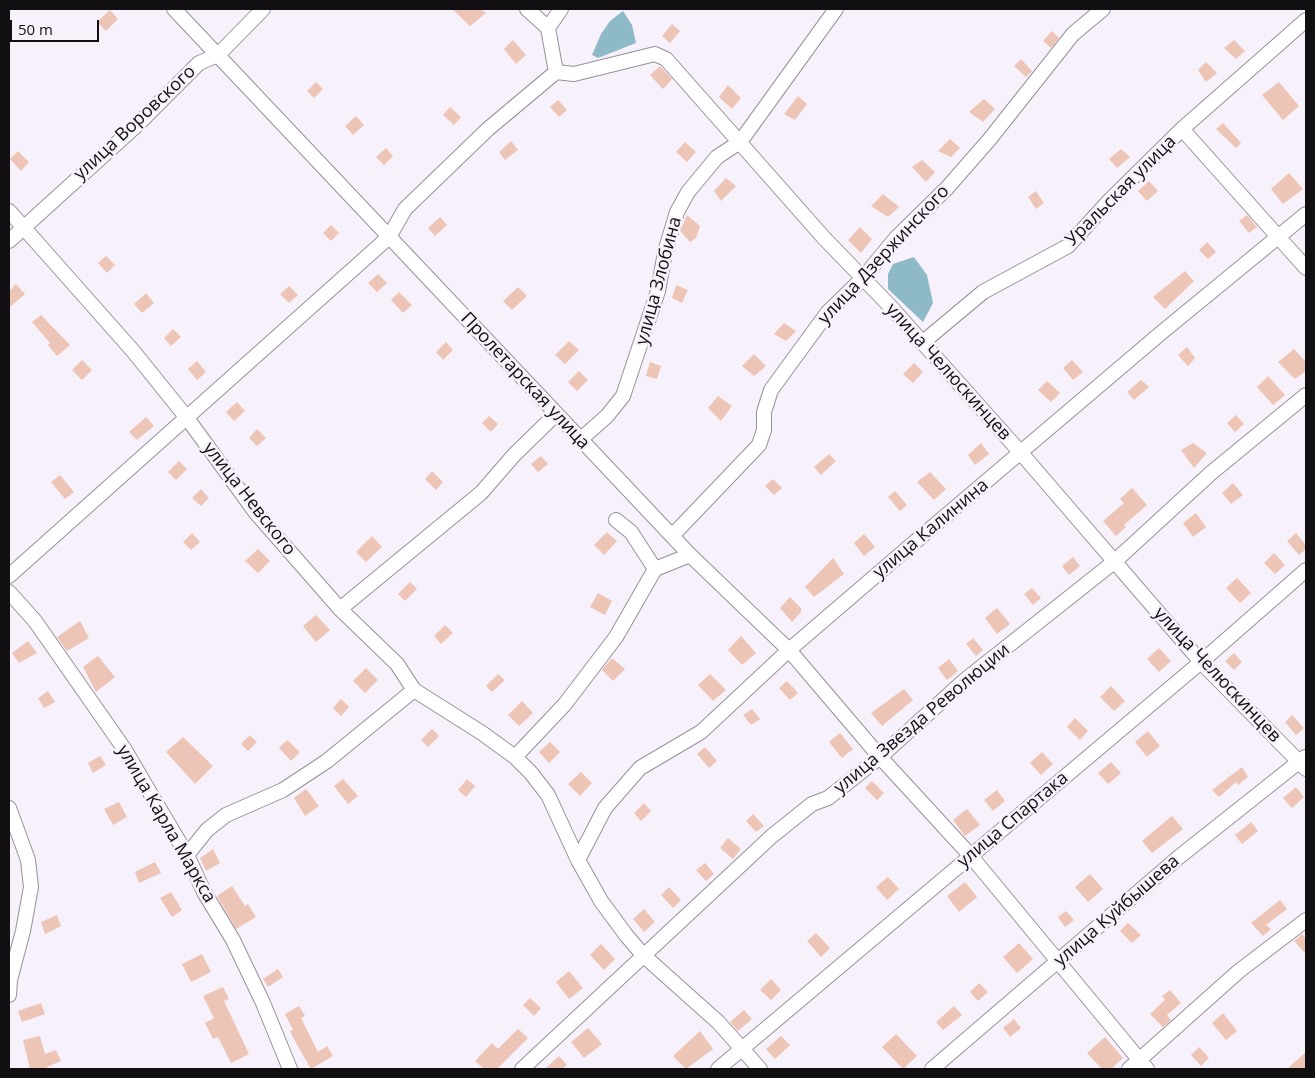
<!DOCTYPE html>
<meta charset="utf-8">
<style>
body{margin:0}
#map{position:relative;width:1315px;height:1078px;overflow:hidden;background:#f7f1fb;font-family:"Open Sans",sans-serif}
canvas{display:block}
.frame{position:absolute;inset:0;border:10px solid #120f13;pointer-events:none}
.scale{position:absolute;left:10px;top:20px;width:89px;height:22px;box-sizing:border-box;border:2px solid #120f13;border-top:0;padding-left:6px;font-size:15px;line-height:18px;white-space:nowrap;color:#120f13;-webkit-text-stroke:4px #f7f1fb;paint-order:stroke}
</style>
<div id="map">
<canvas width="1315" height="1078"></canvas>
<div class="frame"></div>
<div class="scale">50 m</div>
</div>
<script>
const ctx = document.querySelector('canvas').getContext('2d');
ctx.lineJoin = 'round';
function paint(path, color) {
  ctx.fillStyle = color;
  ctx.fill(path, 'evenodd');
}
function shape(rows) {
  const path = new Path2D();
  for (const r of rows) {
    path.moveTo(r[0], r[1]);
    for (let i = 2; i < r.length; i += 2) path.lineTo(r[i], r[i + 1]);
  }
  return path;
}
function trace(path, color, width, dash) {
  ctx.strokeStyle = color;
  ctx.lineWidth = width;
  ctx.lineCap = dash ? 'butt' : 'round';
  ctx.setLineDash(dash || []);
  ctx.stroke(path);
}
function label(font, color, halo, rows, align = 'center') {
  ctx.font = font + ' "Open Sans",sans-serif';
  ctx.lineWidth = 5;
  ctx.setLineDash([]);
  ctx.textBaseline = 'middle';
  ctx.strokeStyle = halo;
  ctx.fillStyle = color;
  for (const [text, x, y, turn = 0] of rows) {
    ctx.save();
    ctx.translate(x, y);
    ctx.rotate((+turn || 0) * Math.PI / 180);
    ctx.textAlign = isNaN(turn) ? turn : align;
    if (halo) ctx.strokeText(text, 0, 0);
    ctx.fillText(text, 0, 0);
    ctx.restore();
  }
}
paint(shape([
 [623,11,632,25,636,43,598,58,592,55,601,34,610,21],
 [914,257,927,275,933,303,923,322,888,289,888,274,893,264]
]), '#8eb9c6');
paint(shape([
 [452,9,480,9,486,13,470,26],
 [110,10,118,19,106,31,97,22],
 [672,24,680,31,670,43,662,36],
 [1052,31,1059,38,1051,48,1043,41],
 [513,40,526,55,516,64,504,49],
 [1234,40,1245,51,1236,59,1224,48],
 [1021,59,1032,71,1026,77,1014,66],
 [1206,62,1217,73,1206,82,1198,70],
 [660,66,672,79,663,89,650,75],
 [316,82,323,89,314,98,307,91],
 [1279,82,1299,106,1283,120,1262,95],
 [728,85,741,98,732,109,719,97],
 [798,96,807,104,795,120,784,114],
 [984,99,995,109,983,122,969,112],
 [558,100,567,110,559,117,550,107],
 [450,107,461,117,454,125,443,115],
 [356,116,364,125,353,135,345,126],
 [1223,123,1241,143,1236,148,1216,129],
 [950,139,960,148,951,157,938,151],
 [511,141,518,150,505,160,499,152],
 [685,142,696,152,687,162,676,152],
 [386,148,393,156,384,165,376,157],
 [1121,149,1130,157,1117,168,1109,159],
 [18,151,29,162,21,171,10,159],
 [922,160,935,172,926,182,912,167],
 [1289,173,1303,189,1283,204,1271,189],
 [726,178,736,186,721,201,714,191],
 [1149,181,1158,191,1147,201,1138,191],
 [1036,191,1044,203,1036,209,1028,197],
 [883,194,899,207,888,217,871,206],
 [687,215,700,226,696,238,690,242,680,231],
 [1247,215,1257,227,1249,233,1239,221],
 [440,217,447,225,435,236,428,228],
 [331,225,339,233,331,241,323,233],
 [860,227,872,239,861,253,848,240],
 [1207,242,1216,252,1208,259,1199,250],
 [106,256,115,265,107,273,98,263],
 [1185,271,1194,281,1165,309,1153,297],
 [378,274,387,283,377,292,368,283],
 [16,284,25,294,9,308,9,291],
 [676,285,688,290,682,303,672,298],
 [289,286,298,295,289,303,280,294],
 [518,287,527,296,512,310,503,301],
 [399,292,412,305,403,313,391,300],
 [146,293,154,303,142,313,134,304],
 [41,315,70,345,57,356,48,345,50,343,32,322],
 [784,323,796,331,786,341,774,334],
 [173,329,181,337,171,346,164,338],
 [569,341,579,350,565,364,555,355],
 [446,342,453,350,443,360,436,352],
 [1187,347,1195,358,1188,366,1178,355],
 [1294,349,1306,362,1306,371,1295,379,1278,362],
 [754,354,766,366,754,376,742,366],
 [82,360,92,370,82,380,72,370],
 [1072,360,1083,372,1073,380,1063,368],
 [197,361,206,372,197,380,188,369],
 [650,362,661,366,657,379,646,376],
 [914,363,923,372,913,383,903,374],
 [579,371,588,380,577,391,568,382],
 [1268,376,1285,395,1273,405,1257,387],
 [1141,380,1149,387,1134,400,1127,392],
 [1047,381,1060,393,1051,402,1038,390],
 [718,396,732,406,721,421,708,408],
 [237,402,245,411,234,421,226,412],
 [1236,415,1244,424,1235,432,1227,423],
 [489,416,498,424,491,432,482,423],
 [146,417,154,426,137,440,129,432],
 [257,429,266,438,257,446,249,438],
 [981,443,989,454,975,465,968,455],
 [1193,443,1207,453,1194,468,1181,450],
 [829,454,836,461,821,475,814,467],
 [541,456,548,464,538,472,531,464],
 [179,461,187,469,176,480,168,472],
 [432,471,443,482,436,490,425,479],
 [930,472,946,489,934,500,917,482],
 [60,475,74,492,65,499,51,482],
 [773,479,782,488,774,495,765,486],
 [1233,483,1243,495,1231,504,1222,493],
 [1132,488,1147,505,1124,525,1126,527,1116,536,1103,521,1124,503,1120,499],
 [201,489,209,498,201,506,192,498],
 [895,491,907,505,900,511,888,497],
 [1196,513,1206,527,1193,537,1183,523],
 [607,532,617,541,604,555,594,545],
 [192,533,200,542,191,550,183,542],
 [1296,533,1306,545,1306,549,1299,555,1287,541],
 [864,534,875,547,864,556,854,543],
 [372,536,382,547,366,562,356,552],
 [258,549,270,561,258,573,245,561],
 [1274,553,1285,565,1275,574,1264,563],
 [1073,557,1080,566,1069,575,1062,566],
 [833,558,844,574,814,597,805,587],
 [1237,578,1251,593,1240,603,1226,588],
 [410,582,417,589,405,601,398,594],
 [1032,588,1041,598,1033,605,1024,594],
 [598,593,612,601,605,615,590,607],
 [790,597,801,608,801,612,792,622,780,608],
 [997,608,1010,624,997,634,985,618],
 [316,615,330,630,316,642,303,626],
 [80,621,89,638,67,651,57,637],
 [445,625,453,633,441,644,434,636],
 [741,636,756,653,742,665,728,650],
 [973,638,983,650,976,656,966,644],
 [28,641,37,653,19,663,12,653],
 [1159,648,1171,661,1159,672,1147,659],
 [1234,653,1242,662,1234,670,1225,661],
 [98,656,115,677,96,692,83,667],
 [612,658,625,669,613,681,602,670],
 [949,659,958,671,947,680,938,668],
 [366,668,378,680,365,693,353,681],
 [498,674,505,680,492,692,486,686],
 [710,674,726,690,713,701,698,685],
 [787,681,798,693,790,700,779,688],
 [1111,686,1125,701,1114,711,1100,697],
 [904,689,913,700,882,726,871,713],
 [48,691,55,702,44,708,38,698],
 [341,699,349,707,341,716,333,708],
 [522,701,533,713,519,726,508,715],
 [752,709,760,719,751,725,743,715],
 [1292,715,1304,728,1296,735,1285,722],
 [1075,718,1088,731,1080,740,1067,727],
 [432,729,439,736,428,747,421,740],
 [1148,731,1160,746,1147,757,1135,742],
 [840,733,853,749,842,758,829,742],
 [250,735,257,742,248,751,241,744],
 [183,737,213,766,195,784,166,752],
 [287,740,300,752,291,761,279,748],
 [550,742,560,752,549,763,539,752],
 [705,747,717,761,709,768,697,754],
 [1042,752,1053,764,1041,775,1030,763],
 [100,756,106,765,93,773,88,763],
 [1111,762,1121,773,1108,784,1098,773],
 [1242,767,1248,777,1238,785,1236,782,1219,797,1212,790],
 [581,772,592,783,580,796,568,784],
 [343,779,358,796,348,804,334,786],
 [467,779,475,786,466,797,458,790],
 [872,781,884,793,877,800,865,788],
 [1296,787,1304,797,1292,808,1283,798],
 [306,789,319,806,305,816,294,798],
 [997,790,1005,801,993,811,984,800],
 [119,802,127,817,113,825,104,809],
 [644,803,651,811,641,821,634,813],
 [967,809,980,825,965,836,953,820],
 [753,814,764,826,756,832,746,821],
 [1172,816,1183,829,1152,853,1142,841],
 [1251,822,1258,831,1242,844,1235,835],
 [728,838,741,849,733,859,720,848],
 [213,849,220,863,206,871,200,858],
 [155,862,161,873,139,883,135,872],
 [705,863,714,874,706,881,696,870],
 [1090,874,1103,889,1088,902,1075,887],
 [888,877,899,889,887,900,876,887],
 [965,882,977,897,959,912,947,896],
 [232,886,245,906,248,904,256,917,236,929,217,896],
 [669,887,681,900,673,908,661,895],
 [171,892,182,910,172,917,160,898],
 [1280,900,1287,909,1266,925,1271,929,1263,936,1251,923],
 [644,909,655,922,644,932,633,919],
 [1066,911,1074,920,1065,927,1058,917],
 [57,915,61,926,45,934,41,922],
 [1128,923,1141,935,1132,943,1120,931],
 [816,933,830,948,821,957,807,941],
 [1302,934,1306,939,1306,954,1294,941],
 [1019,943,1033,959,1017,973,1003,957],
 [601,944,615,959,604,970,590,955],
 [202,954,211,972,191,982,182,964],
 [278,969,283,977,268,987,263,979],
 [569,971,583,988,569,999,556,982],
 [771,979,781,990,771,1000,760,990],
 [979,983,988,992,978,1001,970,992],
 [223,987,229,999,224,1001,249,1054,231,1063,218,1037,213,1039,205,1023,214,1018,203,996],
 [1170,990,1181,1003,1167,1015,1171,1020,1163,1027,1150,1014,1165,1000,1162,996],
 [530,998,541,1008,534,1016,523,1005],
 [41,1003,45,1014,22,1022,18,1011],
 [299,1006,305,1016,301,1018,318,1052,327,1046,333,1056,311,1069,295,1041,290,1031,293,1030,285,1014],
 [954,1006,962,1015,943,1030,936,1022],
 [744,1010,752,1019,738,1031,730,1022],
 [1223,1013,1237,1031,1226,1040,1212,1023],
 [1014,1019,1021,1028,1010,1037,1003,1028],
 [588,1028,602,1044,584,1058,571,1042],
 [518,1029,528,1038,497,1069,484,1069,475,1061,492,1043,498,1049],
 [700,1031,713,1049,686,1069,673,1056],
 [896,1034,917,1056,903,1069,882,1047],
 [40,1036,45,1054,56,1050,61,1061,47,1067,47,1069,30,1069,23,1040],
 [781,1036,790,1045,775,1059,766,1049],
 [1105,1037,1123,1058,1111,1069,1102,1069,1087,1053],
 [1199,1047,1209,1058,1201,1066,1191,1055],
 [1306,1052,1306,1069,1287,1069],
 [559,1056,567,1065,562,1069,545,1069]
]), '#edc5b7');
const minor = shape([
 [174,9,690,555,789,650,880,757,970,855,1147,1069],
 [527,9,548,28,556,72],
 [548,28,561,9],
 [556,72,574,74,655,54,666,59,824,238,890,306,1021,453,1201,662,1306,769],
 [1182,129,1306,268],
 [9,211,133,351,187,418,256,513,340,609,397,664,414,690,482,733,515,757,531,773,548,795,578,860,601,901,626,935,643,955,718,1022,760,1069],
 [9,241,138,124,199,63,218,55,263,9],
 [922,343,983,292,1068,246,1109,201,1182,129,1306,20],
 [581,439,607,416,623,396,658,291,665,252,677,212,688,192,717,157,740,142,836,9],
 [616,520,631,532,655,569],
 [672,536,759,445,764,430,764,412,771,390,828,312,863,278,896,238,947,188,989,140,1073,34,1103,9],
 [9,576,389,237,405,209,488,129,556,72],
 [9,592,35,621,125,750,146,786,187,855,204,892,233,940,263,1003,290,1069],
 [340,609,481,493,514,455,556,414],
 [515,757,565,704,616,637,655,569,690,555],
 [9,808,28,860,31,887,23,931,10,980,9,995],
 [187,855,207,830,226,815,283,790,327,761,414,690],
 [578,860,605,808,640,768,701,732,789,650,916,541,1161,333,1306,214],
 [522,1069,772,836,812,804,828,798,880,757,965,680,1114,562,1211,473,1306,395],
 [718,1069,1201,662,1306,570],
 [932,1069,1179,857,1305,757],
 [1129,1069,1239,971,1306,920]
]);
trace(minor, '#97919a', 16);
trace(minor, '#fff', 14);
label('18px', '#120f13', '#f7f1fb', [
 ["улица Воровского",135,123,-43],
 ["Уральская улица",1121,191,-45],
 ["улица Дзержинского",884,255,-47],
 ["улица Злобина",659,281,-75],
 ["улица Челюскинцев",948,372,48],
 ["Пролетарская улица",525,381,47],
 ["улица Невского",249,499,52],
 ["улица Калинина",931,529,-40],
 ["улица Челюскинцев",1217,675,47],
 ["улица Звезда Революции",922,719,-40],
 ["улица Спартака",1013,820,-40],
 ["улица Карла Маркса",166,824,60],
 ["улица Куйбышева",1117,911,-41]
]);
</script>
